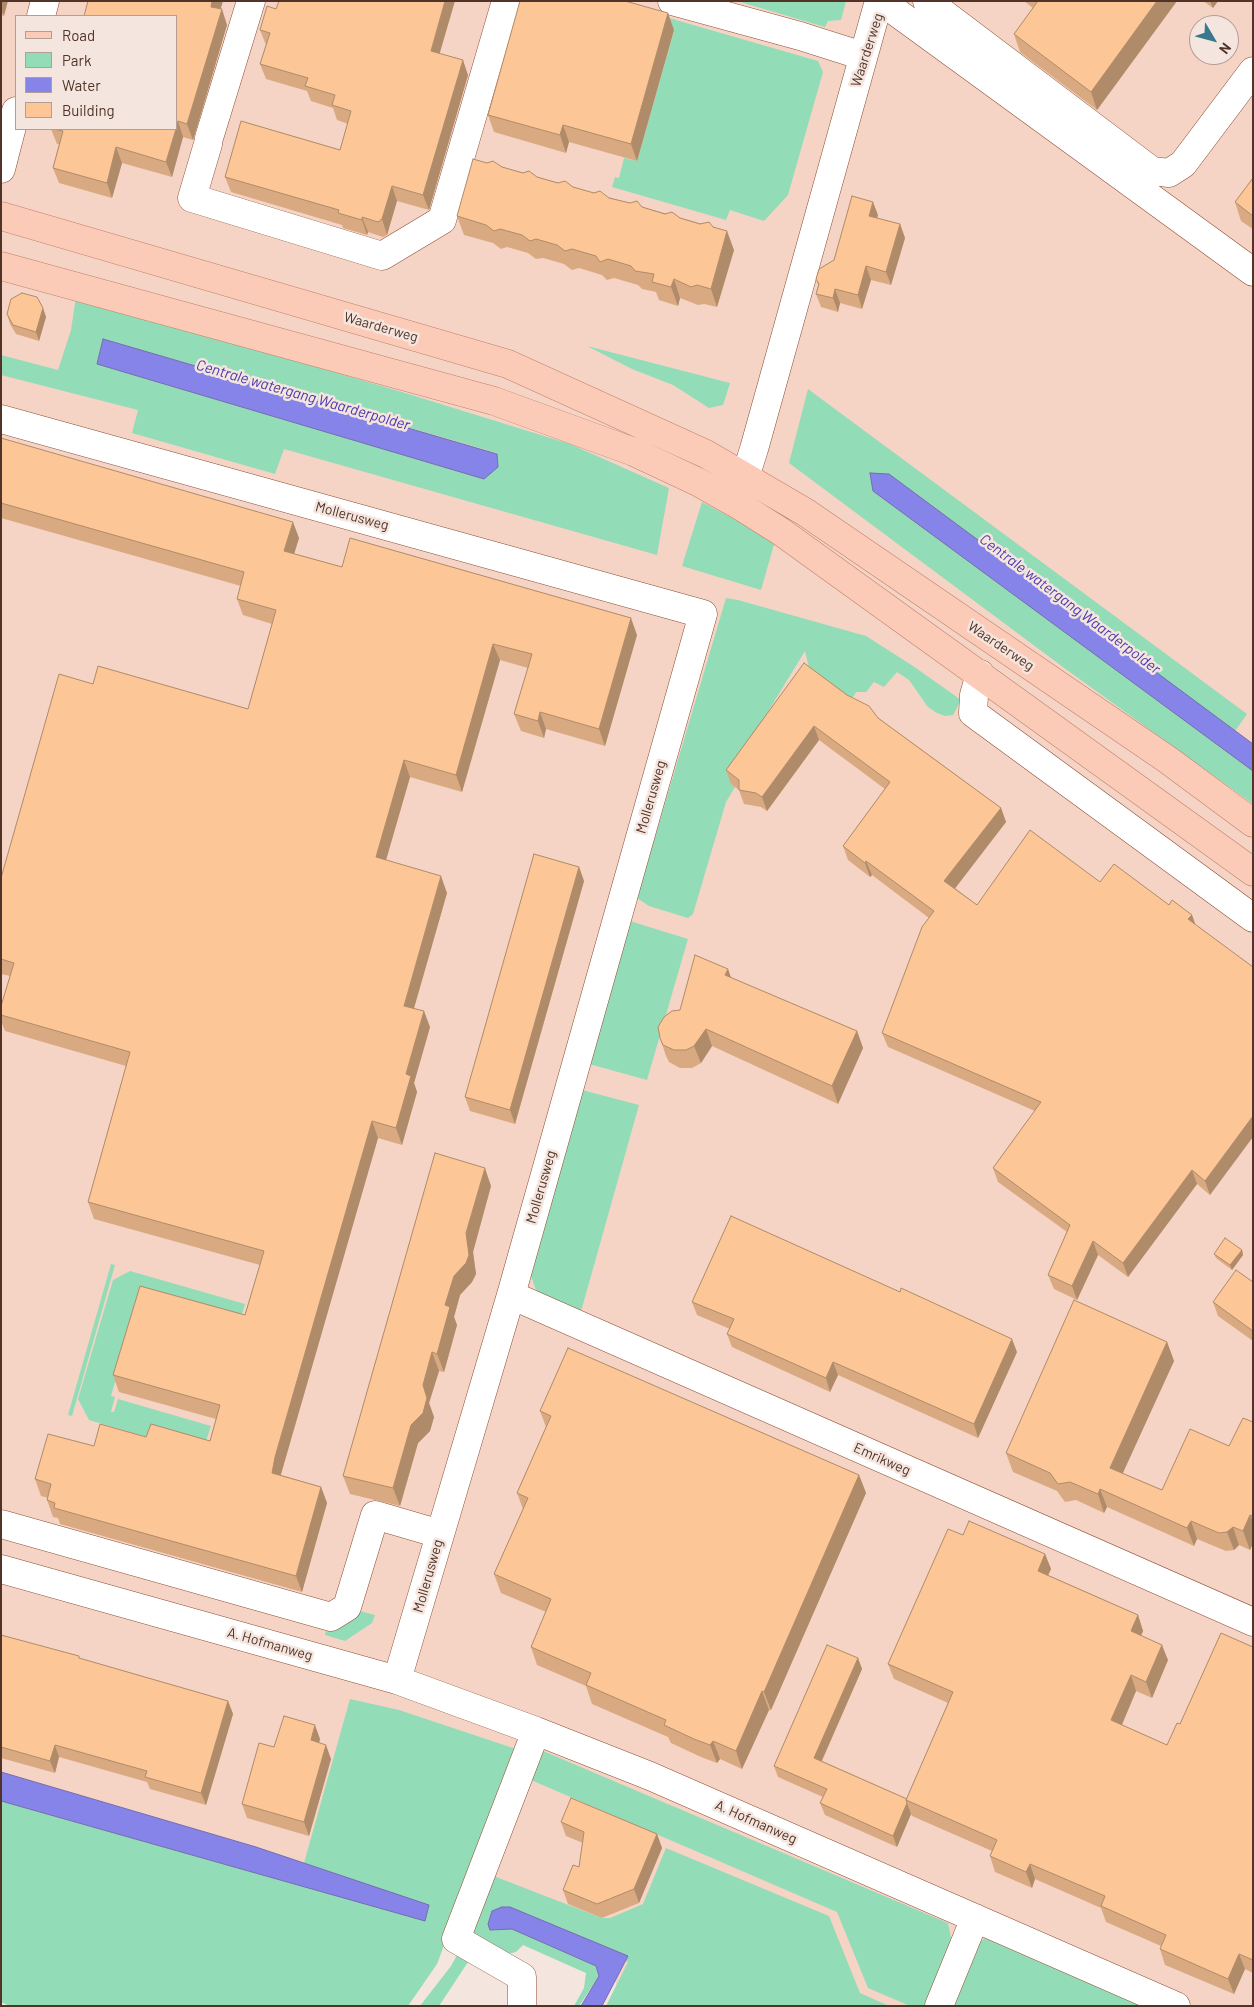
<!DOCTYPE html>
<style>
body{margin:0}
#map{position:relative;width:1254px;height:2007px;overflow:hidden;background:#f4e5df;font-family:Barlow,sans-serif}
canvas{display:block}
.frame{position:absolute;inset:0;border:2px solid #513327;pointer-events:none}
.legend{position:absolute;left:15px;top:15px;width:162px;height:115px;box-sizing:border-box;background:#f4e5df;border:1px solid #b39e95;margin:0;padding:6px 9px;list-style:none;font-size:15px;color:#513327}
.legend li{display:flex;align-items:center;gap:10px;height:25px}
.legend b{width:25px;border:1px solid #b39e95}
.north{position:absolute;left:1189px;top:15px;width:50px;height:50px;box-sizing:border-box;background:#f4e5df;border:1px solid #b39e95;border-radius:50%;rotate:127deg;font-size:14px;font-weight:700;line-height:20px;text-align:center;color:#513327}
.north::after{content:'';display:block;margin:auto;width:18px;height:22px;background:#38778c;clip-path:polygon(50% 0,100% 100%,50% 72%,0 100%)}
</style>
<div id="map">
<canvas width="1254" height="2007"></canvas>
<div class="frame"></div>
<ul class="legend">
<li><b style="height:6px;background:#fccbb8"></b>Road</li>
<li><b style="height:14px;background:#92dcb8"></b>Park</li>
<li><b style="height:14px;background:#8684e8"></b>Water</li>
<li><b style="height:14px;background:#fcc696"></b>Building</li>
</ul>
<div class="north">N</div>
</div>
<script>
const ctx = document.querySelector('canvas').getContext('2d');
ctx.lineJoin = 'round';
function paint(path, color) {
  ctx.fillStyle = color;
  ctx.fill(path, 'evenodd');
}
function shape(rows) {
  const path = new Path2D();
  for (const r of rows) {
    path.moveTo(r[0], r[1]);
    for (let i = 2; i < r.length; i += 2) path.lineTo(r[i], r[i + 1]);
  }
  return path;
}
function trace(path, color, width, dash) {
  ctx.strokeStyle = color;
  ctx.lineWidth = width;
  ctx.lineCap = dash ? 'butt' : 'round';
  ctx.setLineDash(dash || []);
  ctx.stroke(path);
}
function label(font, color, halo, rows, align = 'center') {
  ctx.font = font + ' Barlow,sans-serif';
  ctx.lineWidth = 5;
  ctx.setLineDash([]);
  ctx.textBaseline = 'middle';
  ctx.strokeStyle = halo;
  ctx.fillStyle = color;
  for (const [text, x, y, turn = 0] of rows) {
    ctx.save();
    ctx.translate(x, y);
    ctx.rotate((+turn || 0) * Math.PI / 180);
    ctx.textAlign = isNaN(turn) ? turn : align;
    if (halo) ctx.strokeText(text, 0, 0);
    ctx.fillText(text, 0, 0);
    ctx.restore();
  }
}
paint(shape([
 [1,1,1253,1,1253,2006,661,2006,617,1986,607,1960,1,1782],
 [16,16,176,16,176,129,16,129],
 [1199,25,1229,25,1229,55,1199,55]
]), '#f5d4c6');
paint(shape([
 [737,1,846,1,841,20,828,21,825,27],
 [617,3,818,61,823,72,788,195,764,221,730,210,726,220,612,187,615,177,619,178,624,158,637,161,674,31],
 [76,297,402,392,570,444,669,488,657,555,284,449,275,474,132,433,138,410,1,375,1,355,58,370,71,330],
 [103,339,497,453,484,479,97,364],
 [587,346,730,383,723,405,709,408,673,385,632,369],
 [808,389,1247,714,1235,731,889,474,870,473,873,491,1253,771,1253,804,1067,670,789,463],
 [702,502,775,541,761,590,682,566],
 [726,598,738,600,866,636,913,666,961,700,953,715,945,716,937,713,928,707,909,680,897,672,884,687,874,682,866,692,856,692,851,701,813,685,805,651,758,728,731,784,735,787,726,802,693,914,688,918,649,906,637,898],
 [630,921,688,939,647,1080,589,1064],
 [582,1090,639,1105,580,1315,546,1301,536,1290,531,1276],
 [111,1264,115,1265,72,1416,68,1415],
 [130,1271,245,1304,240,1321,124,1350,111,1396,115,1397,111,1412,114,1412,118,1399,211,1426,202,1453,89,1420,78,1399,113,1280],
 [333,1604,375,1615,372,1623,345,1641,325,1635],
 [350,1699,399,1710,516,1749,517,1752,437,1964,408,2006,10,2006,1,2002,1,1801,295,1884,304,1863],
 [543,1751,948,1923,951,1938,947,1952,924,2006,910,2006,868,1988,837,1912,531,1780],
 [666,1848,829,1916,860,1993,889,2006,606,2006,628,1962,616,1957,616,1951,510,1907,491,1930,512,1929,596,1966,599,1976,579,2006,574,2006,584,1988,586,1973,523,1945,516,1952,499,1956,472,1934,491,1875,602,1918,610,1918,643,1904],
 [985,1938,1141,2006,949,2006,972,1949],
 [457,1955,468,1962,439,2006,420,2006,451,1966]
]), '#92dcb8');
const water = shape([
 [103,339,497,454,498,467,484,479,97,364,103,339],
 [870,473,889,474,1253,744,1253,771,873,491,870,473],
 [1,1772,256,1847,429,1905,425,1921,1,1801,1,1772],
 [502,1907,510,1907,628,1956,602,2006,581,2006,599,1976,596,1966,512,1929,490,1930,488,1924,492,1911,502,1907]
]);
paint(water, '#8684e8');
trace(water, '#766cae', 1);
const minor = shape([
 [672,1,800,36,863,56],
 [927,1,1152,171,1169,173,1183,164,1253,71],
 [41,16,45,1],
 [209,138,251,1],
 [208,144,192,198,382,256,442,220,506,1],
 [1,169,16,111],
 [1,419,703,614,511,1295,397,1680],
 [738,500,754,449,877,8,892,9,1253,272],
 [980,674,974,695,973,713,1253,918],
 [511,1295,1253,1622],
 [1,1524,331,1617,347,1607,375,1515,440,1534],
 [1,1569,397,1680,536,1731,650,1776,1176,2006],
 [522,2006,522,1977,456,1939,536,1731],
 [939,2006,975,1918]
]);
const major = shape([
 [1,216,508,364,706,454,805,512,1168,760,1253,823],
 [1,266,494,401,634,452,698,482,737,504,780,531,1253,872]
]);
trace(minor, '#8f4f34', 29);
trace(major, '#bf8066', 29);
trace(minor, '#fff', 28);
trace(major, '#fccbb8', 28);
paint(shape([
 [1,1,4,16,1,15],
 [1024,1,1177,1,1097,110,1020,52,1014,34,1033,8],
 [1203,1,1218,1,1213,8],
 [220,9,227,25,194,138,193,140,183,137,172,177,122,163,112,198,59,183,53,168,59,144,57,144,51,129,176,129,176,16],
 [260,30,440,54,468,75,429,210,397,201,387,235,383,237,368,232,367,235,343,228,342,225,231,192,225,177,340,150,348,124,337,120,333,108,311,101,307,91,266,79,260,64,266,45],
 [674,30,637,161,569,142,566,153,494,132,488,115],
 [502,167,713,227,734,250,717,307,704,304,698,305,680,298,678,306,659,300,656,292,642,289,638,285,614,278,607,280,602,275,579,268,572,270,564,264,543,258,536,259,528,253,507,247,501,249,493,243,464,235,457,216],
 [1253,178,1253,229,1241,221,1235,202],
 [878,215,877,218,900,224,905,238,891,285,871,280,862,309,840,303,838,312,821,307,816,294,818,285,816,279],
 [43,308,46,317,39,341,16,334,10,324,7,314],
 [1,438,299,538,294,554,342,567,637,635,605,746,546,729,544,738,521,731,514,714,528,668,500,660,462,792,410,777,386,860,447,893,414,1008,430,1027,414,1083,417,1092,402,1145,378,1138,281,1474,281,1475,321,1487,327,1503,302,1592,60,1524,58,1518,53,1517,47,1500,48,1498,41,1496,35,1479,94,1446,146,1437,210,1441,216,1419,119,1392,113,1375,245,1315,260,1265,94,1219,88,1202,126,1066,5,1031,1,1021,1,1006,10,976,1,974,1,878,93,684,248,709,272,624,243,615,237,599,241,586,1,518],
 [847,695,1001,808,1006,822,955,888,977,905,1100,882,1169,905,1192,915,1195,924,1210,1195,1197,1184,1128,1277,1098,1255,1077,1300,1054,1289,1048,1275,1067,1232,998,1182,993,1168,1035,1111,888,1047,882,1033,929,918,872,875,870,877,848,860,843,846,885,789,819,740,767,811,761,807,744,804,739,790,731,784,726,770],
 [579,867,584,881,515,1124,470,1111,465,1097],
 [728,969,731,978,857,1031,863,1048,838,1104,712,1046,701,1063,692,1068,680,1068,669,1062,666,1056,660,1038,680,1010],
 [491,1186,473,1252,476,1274,472,1282,460,1295,454,1317,457,1325,444,1372,439,1371,429,1403,434,1417,430,1431,418,1443,400,1506,350,1494,343,1476],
 [1242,1250,1243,1255,1232,1270,1216,1258,1214,1254],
 [1253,1282,1253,1341,1218,1316,1213,1302],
 [692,1302,1017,1352,978,1438,838,1375,830,1392,732,1347,727,1334,730,1329,697,1315],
 [1167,1342,1174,1361,1122,1473,1162,1490,1229,1446,1253,1422,1253,1543,1250,1550,1239,1545,1234,1550,1226,1551,1197,1539,1194,1546,1107,1507,1104,1513,1076,1500,1065,1502,1057,1491,1013,1472,1006,1453],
 [540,1411,859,1475,866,1493,771,1710,769,1710,742,1769,720,1759,717,1763,701,1757,671,1743,668,1737,592,1704,586,1686,537,1665,531,1647,546,1612,501,1593,494,1574,523,1509,517,1493,546,1427],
 [963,1535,1045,1554,1051,1569,1048,1575,1138,1615,1143,1631,1141,1636,1168,1660,1152,1698,1136,1691,1122,1725,1167,1745,1180,1724,1253,1647,1253,1973,1245,1969,1234,1994,1165,1965,1160,1949,1161,1946,1106,1922,1101,1908,1035,1879,1032,1888,995,1872,990,1856,992,1851,912,1816,911,1814,897,1847,825,1815,820,1803,823,1797,778,1777,774,1766,858,1658,862,1669,822,1761,907,1799,948,1703,894,1679,888,1664],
 [1,1635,80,1659,228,1701,233,1714,206,1805,150,1789,147,1782,59,1757,55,1773,1,1758],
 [320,1739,319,1743,331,1759,309,1836,247,1818,242,1804,274,1747],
 [561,1822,657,1834,662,1848,639,1903,602,1918,568,1904,563,1890,579,1867,583,1843,566,1836]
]), '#d9aa81');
paint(shape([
 [1,1,8,1,4,16,1,8],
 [212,1,223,1,217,22,211,7],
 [445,1,455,1,436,66,431,51],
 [1157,1,1177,1,1097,110,1091,92],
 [1210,1,1218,1,1213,8],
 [222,9,227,25,193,140,187,124],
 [668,13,674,30,637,161,631,144],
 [463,60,468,75,429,210,423,195],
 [178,121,183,137,172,177,166,162,176,129],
 [563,125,569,142,566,153,560,135],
 [116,147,122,163,112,198,107,183],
 [392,186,397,201,387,235,382,219],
 [873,202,878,215,874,229,869,216],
 [362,217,368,232,367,235,362,220],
 [900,224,905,238,891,285,886,272],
 [727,231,734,250,717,307,711,289],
 [866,266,871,280,862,309,858,295],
 [674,279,680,298,678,306,671,287],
 [835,289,840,303,838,312,833,298],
 [43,308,46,317,39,341,36,332],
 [293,522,299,538,290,567,284,551],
 [631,618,637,635,605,746,599,729],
 [493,644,500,660,462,792,456,775],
 [540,712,546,729,544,738,538,721],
 [814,726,819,740,767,811,762,797],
 [404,760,410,777,382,874,376,857],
 [1001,808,1006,822,950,895,944,881],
 [866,861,872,875,870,877,865,863],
 [579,867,584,881,515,1124,510,1110],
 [441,876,447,893,410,1022,404,1006],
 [1192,915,1197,929,1188,919],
 [728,969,734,987,725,975],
 [424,1011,430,1027,414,1083,417,1092,402,1145,396,1128,406,1074],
 [706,1029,712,1046,701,1063,694,1046],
 [857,1031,863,1048,838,1104,832,1086],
 [1253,1116,1253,1137,1210,1195,1205,1181],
 [372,1121,378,1138,281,1474,278,1490,272,1473,275,1457],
 [485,1168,491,1186,473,1252,476,1274,472,1282,460,1295,454,1317,457,1325,444,1372,437,1354,445,1305],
 [1192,1170,1197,1184,1128,1277,1123,1263],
 [1093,1241,1098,1255,1077,1300,1072,1286],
 [1242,1250,1243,1255,1232,1270,1230,1265],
 [1012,1339,1017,1352,978,1438,974,1424],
 [1167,1342,1174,1361,1117,1486,1110,1468],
 [432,1352,439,1371,429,1403,434,1417,430,1431,418,1443,400,1506,393,1488],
 [833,1362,838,1375,830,1392,826,1378],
 [859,1475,866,1493,771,1710,764,1692],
 [321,1487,327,1503,302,1592,296,1576],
 [1100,1489,1107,1507,1104,1513,1098,1494],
 [1250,1515,1253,1521,1253,1543,1250,1550,1243,1531],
 [1191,1521,1197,1539,1194,1546,1187,1528],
 [1233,1527,1239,1545,1234,1550,1227,1532],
 [1045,1554,1051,1569,1043,1586,1038,1571],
 [1138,1615,1143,1631,1136,1647,1131,1631],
 [1162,1645,1168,1660,1152,1698,1146,1682],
 [858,1658,862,1669,818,1769,814,1758],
 [1131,1675,1136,1691,1117,1736,1111,1720],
 [762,1691,769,1710,742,1769,736,1751],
 [228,1701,233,1714,206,1805,201,1793],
 [315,1725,320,1739,316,1754,311,1740],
 [713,1741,720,1759,717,1763,710,1745],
 [55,1745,59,1757,55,1773,50,1761],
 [326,1745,331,1759,309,1836,304,1822],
 [907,1803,911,1814,897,1847,893,1836],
 [657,1834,662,1848,639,1903,634,1889],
 [1030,1864,1035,1879,1032,1888,1026,1872],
 [1239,1954,1245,1969,1234,1994,1228,1979]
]), '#b08b69');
const building = shape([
 [88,1,212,1,211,7,222,9,187,124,178,121,176,126,176,16,84,16,88,1],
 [279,1,445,1,431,51,463,60,423,195,392,186,382,219,378,222,362,217,362,220,338,213,339,210,225,177,241,121,340,150,351,111,332,105,335,95,305,86,308,78,260,64,270,33,260,30,267,6,276,9,279,1],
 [520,1,625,1,668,13,631,144,563,125,560,135,488,115,520,1],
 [1038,1,1157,1,1091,92,1014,34,1038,1],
 [53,129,176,129,166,162,116,147,107,183,53,168,63,131,53,129],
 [473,159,487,163,493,161,502,167,523,173,529,171,537,177,558,183,565,181,573,187,594,193,600,191,609,198,630,203,637,201,642,207,665,214,672,212,680,218,700,224,709,222,713,227,727,231,711,289,697,285,691,287,674,279,671,287,652,282,654,274,635,271,631,266,608,259,600,262,596,256,572,249,565,251,557,245,536,239,530,241,522,235,500,229,494,231,486,225,457,216,473,159],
 [1253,178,1253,216,1235,202,1253,178],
 [852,196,873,202,869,216,900,224,886,272,866,266,858,295,835,289,833,298,816,294,819,284,816,279,819,269,834,260,852,196],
 [22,293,37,297,43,308,36,332,13,325,7,314,11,299,22,293],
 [1,438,293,522,284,551,342,567,350,538,631,618,599,729,540,712,538,721,514,714,532,654,493,644,456,775,404,760,376,857,441,876,404,1006,424,1011,406,1074,411,1076,396,1128,372,1121,275,1457,272,1473,321,1487,296,1576,54,1508,55,1503,47,1500,51,1484,35,1479,48,1434,94,1446,100,1424,146,1437,151,1424,210,1441,220,1405,113,1375,140,1286,245,1315,264,1251,88,1202,130,1052,1,1015,1,1006,14,963,1,959,1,878,59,674,93,684,98,666,248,709,276,610,237,599,244,572,1,503,1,438],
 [804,663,847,695,869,706,878,718,1001,808,944,881,977,905,1030,830,1100,882,1114,864,1169,905,1172,900,1192,915,1188,919,1253,967,1253,1116,1205,1181,1192,1170,1123,1263,1093,1241,1072,1286,1048,1275,1070,1225,993,1168,1041,1102,882,1033,922,927,934,911,866,861,865,863,843,846,890,782,814,726,762,797,756,793,739,790,739,780,726,770,804,663],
 [534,854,579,867,510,1110,465,1097,534,854],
 [695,955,728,969,725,975,857,1031,832,1086,706,1029,694,1046,686,1050,674,1050,663,1045,660,1038,658,1027,664,1017,672,1011,680,1010,695,955],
 [435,1153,485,1168,466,1233,469,1255,466,1263,454,1276,445,1305,450,1307,437,1354,432,1352,423,1385,427,1398,423,1413,411,1425,393,1488,343,1476,435,1153],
 [731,1216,900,1292,901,1288,1012,1339,974,1424,833,1362,826,1378,727,1334,734,1319,692,1302,731,1216],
 [1225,1238,1242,1250,1230,1265,1214,1254,1225,1238],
 [1236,1270,1253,1282,1253,1331,1213,1302,1236,1270],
 [1074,1300,1167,1342,1110,1468,1162,1490,1190,1429,1229,1446,1243,1418,1253,1422,1253,1516,1250,1515,1243,1531,1233,1527,1227,1532,1219,1533,1191,1521,1187,1528,1100,1489,1098,1494,1070,1482,1058,1484,1050,1473,1006,1453,1074,1300],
 [568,1348,859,1475,764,1692,762,1691,736,1751,713,1741,710,1745,694,1739,664,1725,666,1720,586,1685,591,1673,531,1647,551,1599,494,1574,528,1498,517,1493,551,1416,540,1411,568,1348],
 [969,1521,1045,1554,1038,1571,1138,1615,1131,1631,1162,1645,1146,1682,1131,1675,1111,1720,1167,1745,1177,1723,1180,1724,1221,1633,1253,1647,1253,1960,1239,1954,1228,1979,1160,1949,1166,1935,1101,1906,1105,1896,1030,1864,1026,1872,990,1856,997,1840,906,1800,953,1692,888,1664,948,1529,963,1535,969,1521],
 [1,1635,79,1656,79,1658,228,1701,201,1793,145,1777,147,1771,55,1745,50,1761,1,1747,1,1635],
 [827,1645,858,1658,814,1758,907,1799,906,1800,907,1803,893,1836,820,1803,827,1789,774,1766,827,1645],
 [284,1716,315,1725,311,1740,326,1745,304,1822,242,1804,259,1743,274,1747,284,1716],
 [571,1798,657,1834,634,1889,597,1904,563,1890,573,1865,579,1867,584,1832,561,1822,571,1798]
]);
paint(building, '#fcc696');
trace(building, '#b08b69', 1);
label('14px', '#513327', '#f4e5df', [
 ["Waarderweg",867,50,-72],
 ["Waarderweg",381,327,16],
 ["Mollerusweg",352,516,15],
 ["Waarderweg",1001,646,34],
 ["Mollerusweg",651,797,-74],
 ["Mollerusweg",541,1187,-74],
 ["Emrikweg",882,1459,24],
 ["Mollerusweg",428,1576,-74],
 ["A. Hofmanweg",270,1644,16],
 ["A. Hofmanweg",756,1822,24]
]);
label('italic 15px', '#4938ac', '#f4e5df', [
 ["Centrale watergang Waarderpolder",303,395,16],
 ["Centrale watergang Waarderpolder",1070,604,37]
]);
</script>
